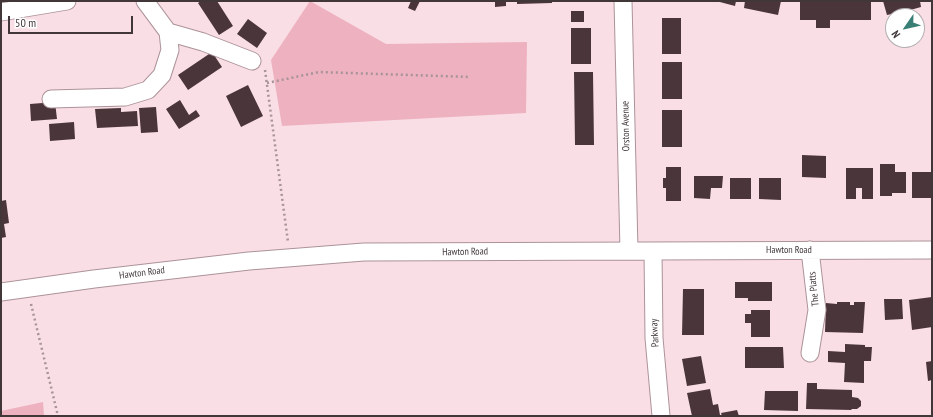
<!DOCTYPE html>
<style>
body{margin:0}
#map{position:relative;width:933px;height:417px;overflow:hidden;background:#f9dee5;font-family:"PT Sans Narrow",sans-serif}
canvas{display:block}
.frame{position:absolute;inset:0;border:2px solid #413739;pointer-events:none}
.north{position:absolute;left:885px;top:8px;width:40px;height:40px;box-sizing:border-box;background:#fff;border:1px solid #b3afb0;border-radius:50%;rotate:236deg;font-size:11px;font-weight:700;line-height:16px;text-align:center;color:#413739}
.north::after{content:'';display:block;margin:auto;width:14px;height:18px;background:#3a7f75;clip-path:polygon(50% 0,100% 100%,50% 72%,0 100%)}
.scale{position:absolute;left:8px;top:16px;width:125px;height:18px;box-sizing:border-box;border:2px solid #413739;border-top:0;padding-left:5px;font-size:12px;line-height:14px;white-space:nowrap;color:#413739;-webkit-text-stroke:3px #fff;paint-order:stroke}
</style>
<div id="map">
<canvas width="933" height="417"></canvas>
<div class="frame"></div>
<div class="north">N</div>
<div class="scale">50 m</div>
</div>
<script>
const ctx = document.querySelector('canvas').getContext('2d');
ctx.lineJoin = 'round';
function paint(path, color) {
  ctx.fillStyle = color;
  ctx.fill(path, 'evenodd');
}
function shape(rows) {
  const path = new Path2D();
  for (const r of rows) {
    path.moveTo(r[0], r[1]);
    for (let i = 2; i < r.length; i += 2) path.lineTo(r[i], r[i + 1]);
  }
  return path;
}
function trace(path, color, width, dash) {
  ctx.strokeStyle = color;
  ctx.lineWidth = width;
  ctx.lineCap = dash ? 'butt' : 'round';
  ctx.setLineDash(dash || []);
  ctx.stroke(path);
}
function label(font, color, halo, rows, align = 'center') {
  ctx.font = font + ' "PT Sans Narrow",sans-serif';
  ctx.lineWidth = 4;
  ctx.setLineDash([]);
  ctx.textBaseline = 'middle';
  ctx.strokeStyle = halo;
  ctx.fillStyle = color;
  for (const [text, x, y, turn = 0] of rows) {
    ctx.save();
    ctx.translate(x, y);
    ctx.rotate((+turn || 0) * Math.PI / 180);
    ctx.textAlign = isNaN(turn) ? turn : align;
    if (halo) ctx.strokeText(text, 0, 0);
    ctx.fillText(text, 0, 0);
    ctx.restore();
  }
}
paint(shape([
 [310,1,386,44,527,42,526,113,282,126,271,60],
 [43,402,44,416,1,416,1,411]
]), '#eeb1c0');
paint(shape([
 [201,1,217,1,233,26,219,35,198,3],
 [411,1,420,1,415,11,408,8],
 [495,1,506,1,506,6,495,7],
 [517,1,552,1,552,3,517,4],
 [716,1,736,1,735,6],
 [745,1,781,1,778,15,744,8],
 [800,1,871,1,871,20,830,20,830,28,816,28,816,20,800,20],
 [883,1,920,1,921,7,903,12,904,16,897,16,896,13,887,15],
 [571,11,584,11,584,22,571,22],
 [662,18,681,18,681,54,662,54],
 [248,19,267,33,257,48,237,34],
 [571,28,591,28,591,64,571,64],
 [212,52,222,67,188,90,178,75],
 [662,62,682,62,682,99,662,99],
 [574,72,593,72,594,145,575,145],
 [248,85,263,116,241,127,226,96],
 [180,100,189,115,196,110,200,116,179,129,166,109],
 [55,102,57,119,31,121,30,104],
 [156,107,158,132,141,133,139,108],
 [121,108,121,112,137,111,138,126,97,128,95,109],
 [662,110,682,110,682,147,662,147],
 [74,122,75,139,50,141,49,124],
 [802,155,826,156,826,178,802,177],
 [880,164,895,164,895,172,906,172,906,193,892,193,892,196,880,196],
 [666,167,681,167,681,201,666,201,666,188,663,188,663,178,666,178],
 [846,168,873,168,873,199,862,199,862,188,856,188,856,199,846,199],
 [912,172,932,172,932,198,912,198],
 [694,176,723,176,722,188,711,188,710,199,694,198],
 [730,178,751,178,751,199,730,199],
 [759,178,781,178,781,200,759,199],
 [6,200,9,223,4,224,6,237,1,238,1,201],
 [735,282,772,282,772,301,748,301,748,298,735,298],
 [683,289,704,289,704,335,682,335],
 [932,297,932,327,912,330,909,300],
 [884,299,902,299,903,319,885,320],
 [837,302,850,302,850,305,854,305,854,302,865,302,863,333,825,332,826,303,837,304],
 [751,310,770,310,770,337,751,337,751,323,745,323,745,314,751,314],
 [845,344,865,345,865,347,872,347,871,361,864,361,864,383,844,382,845,363,828,362,828,351,845,352],
 [745,347,783,347,784,368,745,368],
 [701,356,706,383,687,386,682,359],
 [932,361,932,380,928,381,926,362],
 [807,383,817,383,817,389,852,390,852,397,858,398,861,401,861,406,857,409,851,409,852,410,806,409],
 [710,389,713,405,718,404,720,415,692,416,687,393],
 [765,391,798,391,798,411,764,410],
 [737,410,739,416,722,416,721,413]
]), '#4a353b');
const minor = shape([
 [623,1,629,250],
 [1,12,67,1],
 [168,32,203,42,252,61],
 [51,99,125,97,148,90,162,75,170,50,168,32,145,1],
 [653,251,654,338,661,416],
 [1,292,94,279,249,261,364,252,932,250],
 [810,353,817,310,810,250]
]);
trace(minor, '#ac9399', 19);
trace(shape([
 [265,70,288,242],
 [267,83,319,72,470,77],
 [31,304,58,416]
]), '#a79498', 2.5, [2, 3]);
trace(minor, '#fff', 17);
label('10px', '#413739', '#fff', [
 ["Orston Avenue",626,126,-91],
 ["Hawton Road",789,250],
 ["Hawton Road",465,252,-1],
 ["Hawton Road",142,273,-7],
 ["The Platts",814,289,-96],
 ["Parkway",655,333,-93]
]);
</script>
